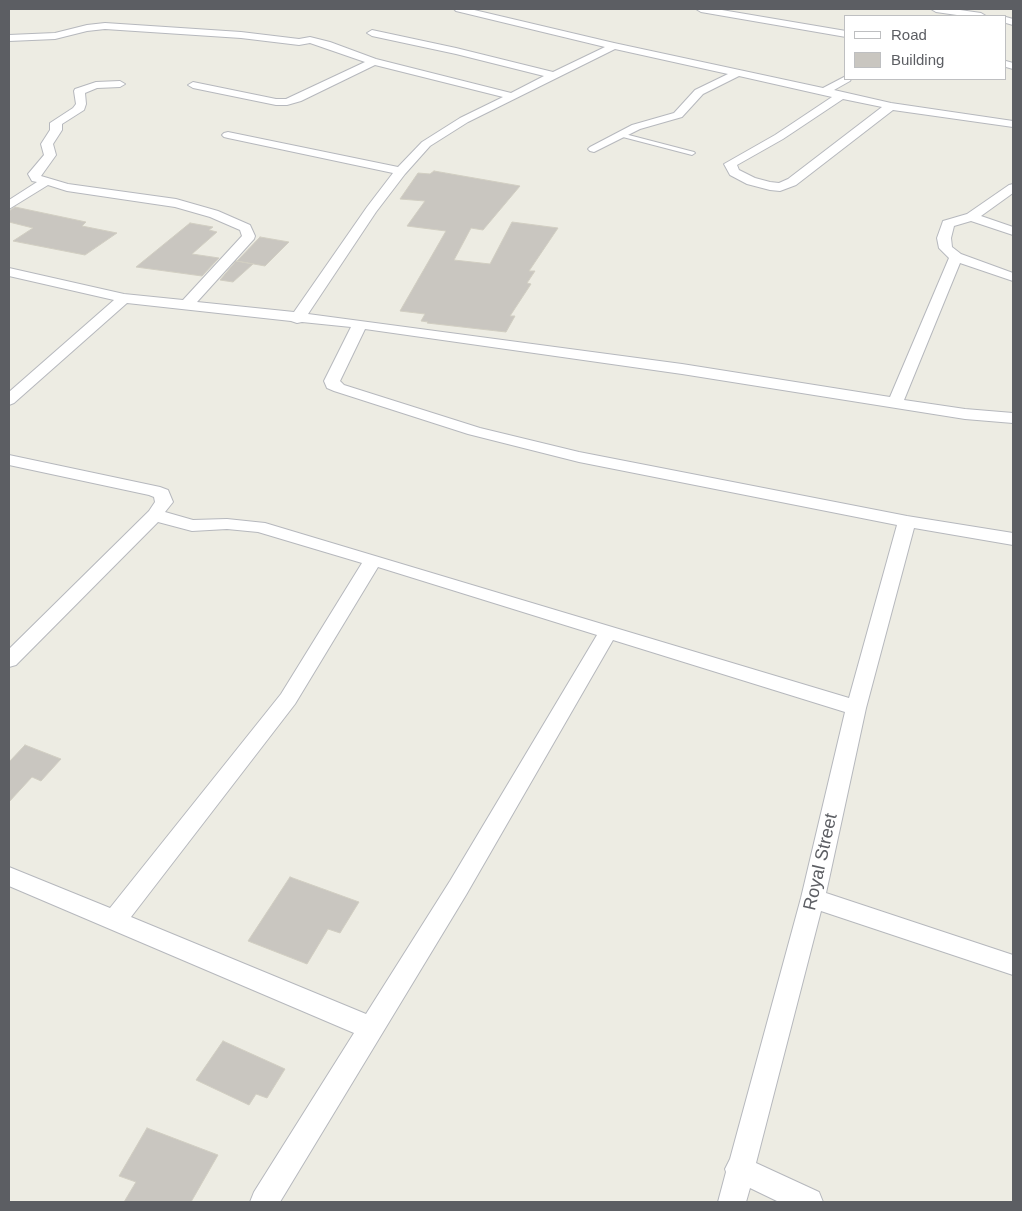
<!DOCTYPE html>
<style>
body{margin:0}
#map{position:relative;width:1022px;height:1211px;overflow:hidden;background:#edece3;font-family:Helvetica,sans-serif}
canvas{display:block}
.frame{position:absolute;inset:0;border:10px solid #5c5e63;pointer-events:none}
.legend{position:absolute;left:844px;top:15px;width:162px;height:65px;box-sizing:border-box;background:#fff;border:1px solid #bebfc1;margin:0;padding:6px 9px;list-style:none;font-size:15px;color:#5c5e63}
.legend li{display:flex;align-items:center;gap:10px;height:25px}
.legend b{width:25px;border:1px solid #bebfc1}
</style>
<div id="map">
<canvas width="1022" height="1211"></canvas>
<div class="frame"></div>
<ul class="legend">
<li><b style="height:6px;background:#fff"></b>Road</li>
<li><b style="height:14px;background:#c9c6c0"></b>Building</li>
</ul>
</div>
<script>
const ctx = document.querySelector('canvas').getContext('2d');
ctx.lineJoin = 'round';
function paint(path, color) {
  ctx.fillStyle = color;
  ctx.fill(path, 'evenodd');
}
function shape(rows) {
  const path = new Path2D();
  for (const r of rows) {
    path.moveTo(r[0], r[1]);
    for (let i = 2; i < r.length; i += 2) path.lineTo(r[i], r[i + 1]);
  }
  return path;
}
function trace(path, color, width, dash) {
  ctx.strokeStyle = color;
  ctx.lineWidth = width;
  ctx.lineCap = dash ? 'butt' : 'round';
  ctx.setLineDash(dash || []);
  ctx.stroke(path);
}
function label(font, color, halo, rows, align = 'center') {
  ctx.font = font + ' Helvetica,sans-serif';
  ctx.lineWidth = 4;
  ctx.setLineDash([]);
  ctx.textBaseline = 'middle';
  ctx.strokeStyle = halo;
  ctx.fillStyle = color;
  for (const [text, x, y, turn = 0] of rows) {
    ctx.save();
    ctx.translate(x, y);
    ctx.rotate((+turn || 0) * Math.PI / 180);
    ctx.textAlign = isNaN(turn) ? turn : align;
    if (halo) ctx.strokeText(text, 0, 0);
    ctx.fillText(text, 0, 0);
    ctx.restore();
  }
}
const building = shape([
 [434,171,520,186,483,230,471,228,454,260,490,264,512,222,558,228,529,271,535,271,527,283,531,284,510,316,515,316,506,332,427,323,428,322,421,321,425,314,400,311,446,231,407,226,425,201,400,199,418,173,430,174,434,171],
 [15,207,86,222,82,226,117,233,85,255,13,241,33,228,9,222,9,211,15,207],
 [190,223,213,227,209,230,217,232,192,254,219,258,202,276,136,267,190,223],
 [260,237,289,242,265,266,237,261,260,237],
 [236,261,253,264,233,282,220,280,236,261],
 [25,745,61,759,41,781,32,777,9,802,9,762,25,745],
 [290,877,359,902,340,933,328,929,307,964,248,941,290,877],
 [223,1041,285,1069,267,1098,256,1094,249,1105,196,1080,223,1041],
 [147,1128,218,1155,191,1202,124,1202,136,1182,119,1176,147,1128]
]);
paint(building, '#c9c6c0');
trace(building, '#d1cec2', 1);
const lane = shape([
 [621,133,694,152,695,153,692,155,619,136,618,135,621,133]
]);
const street = shape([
 [454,9,470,9,614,43,823,88,846,76,846,79,851,79,850,81,834,90,891,103,1013,121,1013,127,893,110,796,185,780,191,770,190,747,184,730,175,724,164,775,135,832,97,739,76,703,94,682,117,640,129,594,152,590,151,588,149,590,147,632,125,674,113,695,90,728,74,615,49,468,122,430,146,405,174,376,212,308,314,682,364,890,397,949,258,939,248,937,238,942,224,943,221,967,214,1009,185,1013,184,1013,193,981,216,1013,227,1013,235,971,221,954,226,951,238,952,247,961,254,1013,273,1013,281,960,263,904,400,965,409,1013,413,1013,423,965,419,682,374,365,329,340,381,344,385,480,428,579,452,907,516,1013,533,1013,545,914,528,866,708,826,893,1013,955,1013,975,821,911,756,1163,819,1192,823,1202,779,1202,750,1188,746,1202,718,1202,726,1172,725,1169,730,1159,801,898,845,712,613,640,466,895,280,1202,250,1202,254,1192,354,1033,9,886,9,867,110,908,281,694,362,563,258,532,227,529,192,531,158,522,16,665,9,667,9,649,149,511,155,502,154,497,149,495,9,465,9,455,160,487,168,490,173,502,165,512,193,520,227,519,265,523,849,698,897,525,579,462,468,434,334,391,327,388,324,381,351,327,302,322,297,323,291,321,127,303,14,403,9,405,9,392,114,300,9,276,9,268,124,294,183,300,242,236,240,230,210,217,175,207,67,191,48,185,9,209,9,200,37,182,32,181,28,174,44,155,41,144,50,130,50,123,73,108,76,104,74,91,75,89,96,82,120,81,125,84,120,87,97,88,85,93,86,104,84,110,62,124,62,130,53,144,56,155,41,176,68,184,176,199,218,211,250,225,255,236,254,239,197,302,294,312,367,207,393,173,228,138,224,137,222,135,224,133,228,132,398,167,422,142,460,118,503,97,375,65,301,101,287,105,276,105,193,88,188,85,193,82,276,99,286,99,365,62,310,43,299,45,241,38,105,29,87,31,55,39,9,41,9,35,55,33,87,25,105,23,241,32,299,39,310,37,330,42,376,59,511,93,544,76,456,54,372,36,367,33,372,30,456,48,553,72,605,47,456,11,454,9],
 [843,99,882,107,788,179,779,183,770,182,755,178,739,170,737,165,783,139,843,99],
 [378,567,597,635,450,881,366,1014,131,917,295,704,378,567],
 [696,9,716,9,846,31,846,37,701,12,696,9],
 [931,9,953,9,981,13,986,16,964,16,936,12,931,9],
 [1006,17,1013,19,1013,25,1006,23,1006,17],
 [1006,61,1013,63,1013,69,1006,67,1006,61]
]);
trace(lane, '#b6b8bd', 2);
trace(street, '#b6b8bd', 2);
paint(lane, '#fff');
paint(street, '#fff');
label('18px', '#5c5e63', '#fff', [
 ["Royal Street",821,862,-77]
]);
</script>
